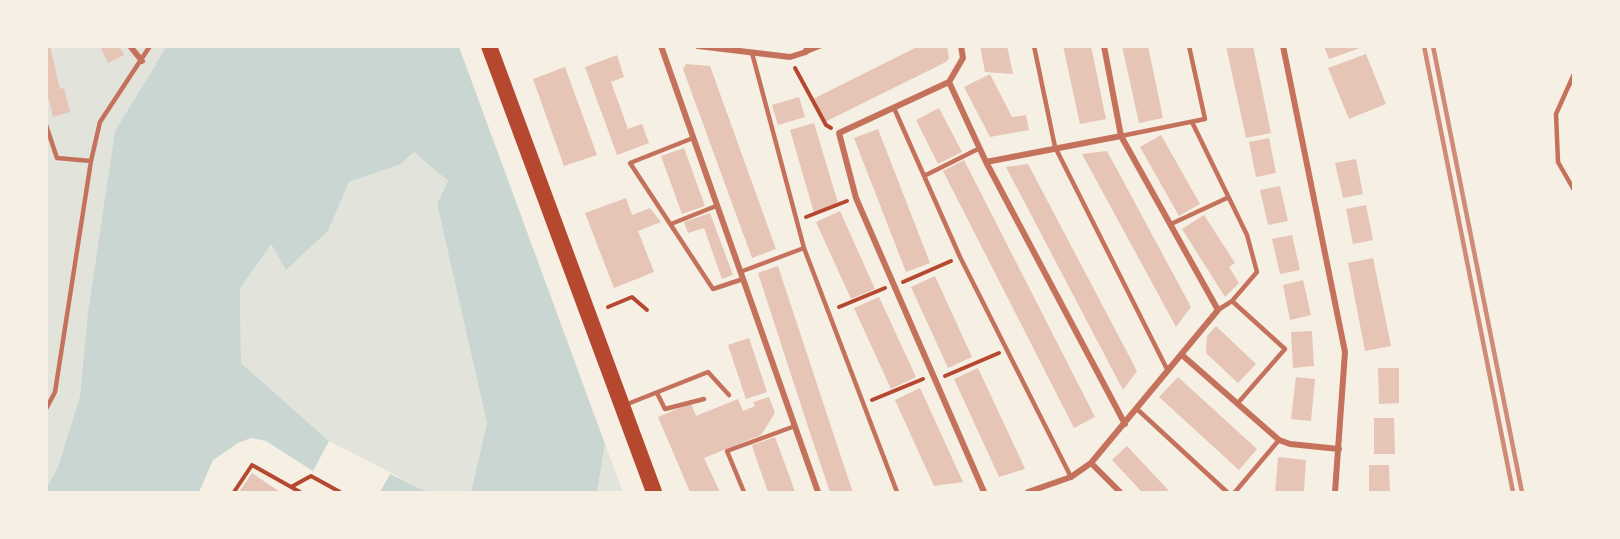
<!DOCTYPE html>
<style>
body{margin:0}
#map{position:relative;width:1620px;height:539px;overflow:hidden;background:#f6efe4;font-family:"Fira Sans",sans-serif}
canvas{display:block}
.frame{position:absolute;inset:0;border:48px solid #f6efe4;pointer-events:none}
</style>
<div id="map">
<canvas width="1620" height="539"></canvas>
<div class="frame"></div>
</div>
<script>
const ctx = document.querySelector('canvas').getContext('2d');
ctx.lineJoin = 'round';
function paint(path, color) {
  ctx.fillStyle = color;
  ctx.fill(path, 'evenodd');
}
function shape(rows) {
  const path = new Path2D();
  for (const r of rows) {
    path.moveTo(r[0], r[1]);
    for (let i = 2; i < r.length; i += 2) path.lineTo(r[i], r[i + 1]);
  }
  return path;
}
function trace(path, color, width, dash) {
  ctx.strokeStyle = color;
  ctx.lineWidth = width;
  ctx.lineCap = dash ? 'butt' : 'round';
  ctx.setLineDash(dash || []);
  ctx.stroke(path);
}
paint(shape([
 [47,47,167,47,115,131,80,396,58,467,47,487],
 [414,152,448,181,437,204,487,423,471,492,428,492,329,441,241,363,240,289,271,244,286,269,328,231,349,182,401,164],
 [605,444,623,492,597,492]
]), '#e2e4dc');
paint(shape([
 [167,46,459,47,605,444,597,492,471,492,487,423,437,204,448,181,414,152,401,164,349,182,328,231,286,270,271,244,240,289,241,363,329,441,313,471,266,441,251,438,238,443,213,460,199,492,47,492,47,487,58,467,80,396,88,313,115,131],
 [390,474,428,492,380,492]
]), '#c9d6d2');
paint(shape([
 [46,46,50,46,60,89,64,88,70,112,53,117,49,99,46,99],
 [100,46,119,46,124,55,108,63],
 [919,46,947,46,949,58,946,62,825,122,813,99],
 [980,46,1007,46,1013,74,985,72],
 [1063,46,1091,46,1106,119,1080,124],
 [1122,46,1148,46,1163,118,1139,123],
 [1226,46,1253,46,1271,133,1246,138],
 [1324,46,1363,46,1363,47,1329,59],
 [1366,54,1386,104,1349,119,1328,68],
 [617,55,624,77,611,82,628,129,642,124,649,143,617,155,585,67],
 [686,64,710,66,776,249,752,258,683,69],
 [565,67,597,155,564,166,533,79],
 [990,74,1012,117,1026,115,1029,130,990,137,964,87],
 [799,97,805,117,778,125,772,105],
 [939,108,962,152,938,164,916,120],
 [814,123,838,203,814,213,790,130],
 [878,129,930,263,906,272,854,138],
 [1161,135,1200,204,1179,216,1140,147],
 [1269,138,1276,173,1256,177,1249,142],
 [684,148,705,206,682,214,661,156],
 [1107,151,1191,307,1176,327,1082,154],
 [1356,159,1363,194,1343,198,1335,163],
 [964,160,1095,417,1074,428,943,171],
 [1028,164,1137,371,1123,390,1006,167],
 [1280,186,1288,221,1268,225,1260,190],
 [626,198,632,215,650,208,661,222,638,231,654,272,614,288,585,213],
 [1366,205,1373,240,1353,244,1346,209],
 [840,211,875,289,851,299,816,222],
 [710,213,733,275,722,279,704,228,688,233,684,222],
 [1204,215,1235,263,1229,267,1239,283,1225,297,1182,229],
 [1292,235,1300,270,1280,274,1272,239],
 [1373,258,1391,346,1365,351,1348,263],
 [778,266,846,472,853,492,830,492,810,433,758,273],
 [935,276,972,357,948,368,911,287],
 [1303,280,1311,315,1290,320,1283,285],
 [879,297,916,377,891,389,854,308],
 [1216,326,1256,364,1238,383,1206,353,1207,336],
 [1312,331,1314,366,1293,368,1291,332],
 [749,338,767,392,746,399,728,345],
 [978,368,1020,458,1025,469,999,477,994,466,954,379],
 [1378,368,1399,368,1399,403,1379,404],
 [1178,377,1257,449,1239,470,1159,397],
 [1296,377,1315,379,1311,421,1291,419],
 [920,388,926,401,963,482,934,486,895,400],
 [769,397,775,413,761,435,704,458,720,492,690,492,658,417,691,403,696,416,738,399,743,411,755,406,753,402],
 [1374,418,1394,418,1395,454,1374,454],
 [775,437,789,475,795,492,768,492,756,458,752,445],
 [1127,446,1170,492,1142,492,1112,460],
 [1278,457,1306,460,1304,492,1275,492],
 [1369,465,1389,465,1390,492,1369,492],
 [252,473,280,492,239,492]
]), '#e6c5b7');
trace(shape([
 [795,68,826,125,831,128],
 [806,217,847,201],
 [903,282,951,261],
 [608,307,632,297,647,310],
 [839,307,885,288],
 [945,376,999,353],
 [872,400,923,379],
 [291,487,311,476,340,492],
 [234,492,252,465,300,492]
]), '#b5482f', 4);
trace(shape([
 [1034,46,1055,147,1168,371],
 [806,52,821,46],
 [752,53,804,248,897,492],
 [1574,74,1556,114,1558,162,1574,190],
 [894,108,960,257,1071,477],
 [1192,122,1247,235,1257,272,1232,301,1218,310],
 [46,125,57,158,91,161],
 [1121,136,1205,119,1189,46],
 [693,138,630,163,713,289,743,279],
 [924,176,980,148],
 [671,224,716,206],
 [1171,224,1227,198],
 [740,272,804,248],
 [1232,301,1285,349,1237,404],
 [657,393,665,409,704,399],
 [625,405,708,372,729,395],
 [46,409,55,392,91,161,100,122,150,46],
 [1137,409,1227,492],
 [744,492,727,451,795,426],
 [1235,492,1279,440]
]), '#c5725c', 4.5);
trace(shape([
 [130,46,142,61],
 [661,46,818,492],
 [698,46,790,57,806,52,807,46],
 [1283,46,1345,352,1335,492],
 [949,82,839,133,856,198,984,492],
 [949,82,986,162,1125,424],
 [949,82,963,58,961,46],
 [986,162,1121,136],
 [1182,355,1279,440,1290,444,1339,449],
 [1091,463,1120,492],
 [1028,492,1071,477,1091,463,1218,310,1121,136,1104,46]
]), '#c5725c', 6);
trace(shape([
 [489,46,654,492]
]), '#b5482f', 16);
trace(shape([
 [1424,46,1513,492],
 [1433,46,1522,492]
]), '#cf8b77', 4.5);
</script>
